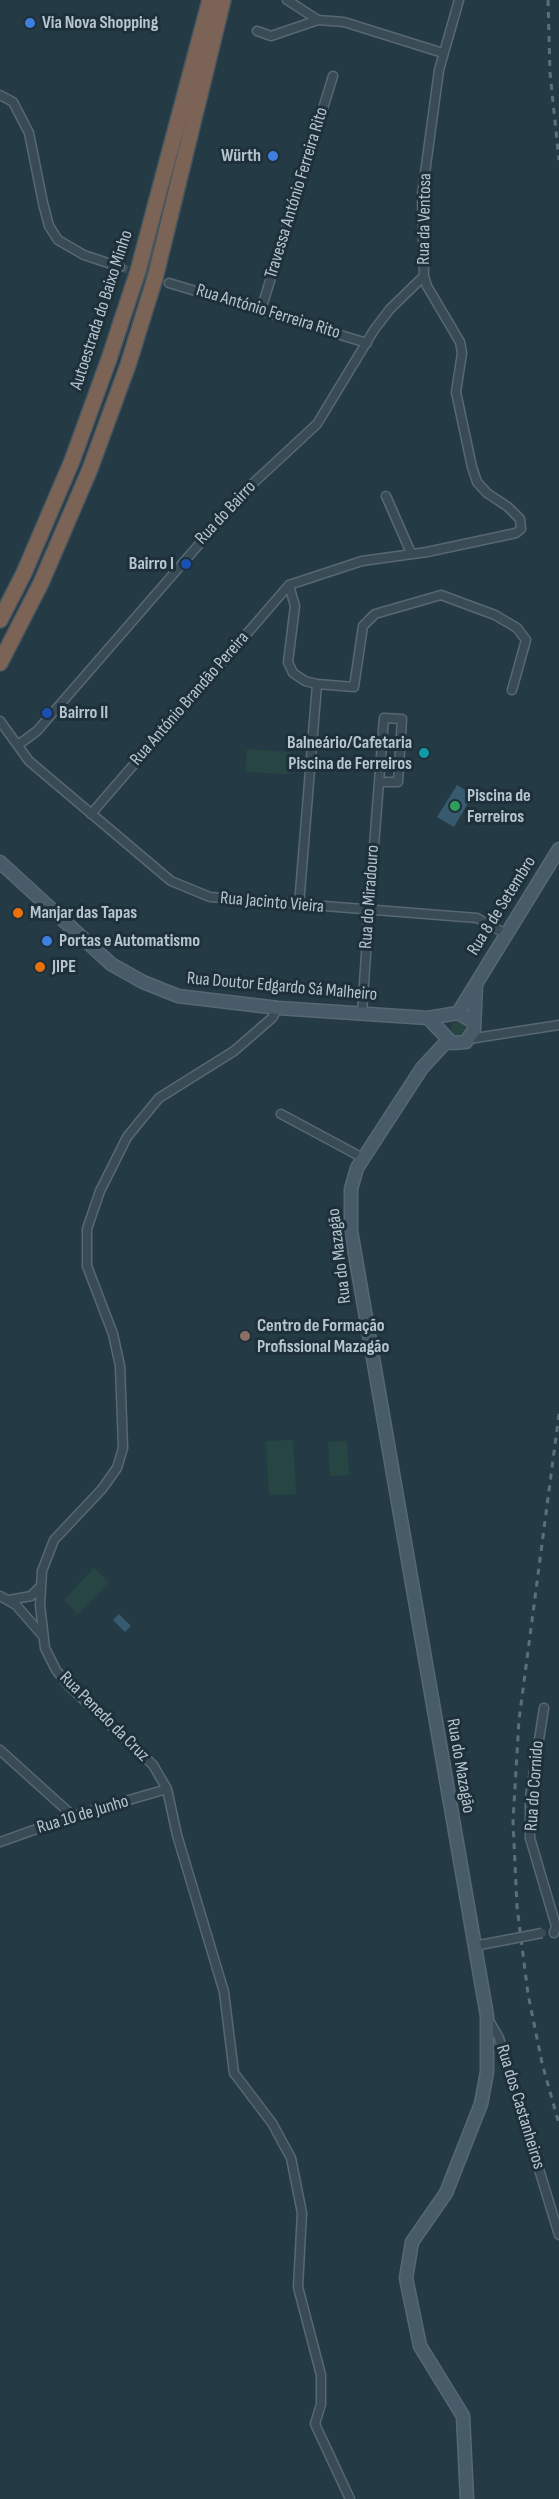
<!DOCTYPE html>
<meta charset="utf-8">
<style>
body{margin:0}
canvas{display:block;background:#243a45}
</style>
<canvas width="559" height="2499"></canvas>
<script>
const ctx = document.querySelector('canvas').getContext('2d');
ctx.lineJoin = 'round';
function paint(path, color) {
  ctx.fillStyle = color;
  ctx.fill(path, 'evenodd');
}
function shape(rows) {
  const path = new Path2D();
  for (const r of rows) {
    if (r.length === 3) {
      path.moveTo(r[0] + r[2], r[1]);
      path.arc(r[0], r[1], r[2], 0, 2 * Math.PI);
      continue;
    }
    path.moveTo(r[0], r[1]);
    for (let i = 2; i < r.length; i += 2) path.lineTo(r[i], r[i + 1]);
  }
  return path;
}
function trace(path, color, width, dash) {
  ctx.strokeStyle = color;
  ctx.lineWidth = width;
  ctx.lineCap = dash ? 'butt' : 'round';
  ctx.setLineDash(dash || []);
  ctx.stroke(path);
}
function label(font, color, halo, rows, align = 'center') {
  ctx.font = font + ' "Sofia Sans Condensed",sans-serif';
  ctx.lineWidth = 6;
  ctx.setLineDash([]);
  ctx.textBaseline = 'middle';
  ctx.strokeStyle = halo;
  ctx.fillStyle = color;
  for (const [text, x, y, turn = 0] of rows) {
    ctx.save();
    ctx.translate(x, y);
    ctx.rotate((+turn || 0) * Math.PI / 180);
    ctx.textAlign = isNaN(turn) ? turn : align;
    if (halo) ctx.strokeText(text, 0, 0);
    ctx.fillText(text, 0, 0);
    ctx.restore();
  }
}
paint(shape([
 [247,749,290,752,289,774,245,772],
 [459,1029,8],
 [293,1440,296,1494,269,1495,266,1441],
 [347,1441,349,1475,330,1476,328,1442],
 [94,1568,109,1582,78,1614,64,1600]
]), '#274643');
paint(shape([
 [457,785,473,795,454,827,437,817],
 [119,1614,131,1626,125,1632,113,1620]
]), '#375a6e');
trace(shape([
 [120,267,169,283]
]), '#3a4f5a', 8, [8, 4]);
const street = shape([
 [287,0,318,20,344,22,443,53],
 [257,31,271,36,318,20],
 [0,95,13,102,29,133,43,203,49,226,58,240,84,255,120,267],
 [169,283,367,343],
 [261,310,333,76],
 [386,496,411,553],
 [289,585,362,561,427,552,516,533,521,529,520,519,508,507,487,493,477,482,472,467,456,392,462,353,460,342,427,286,424,276,422,195,439,70,459,0],
 [289,585,295,606,288,662,293,673,305,681,317,684],
 [0,721,29,761,171,881,210,897,477,918,506,934],
 [18,745,37,731,248,488,317,424,374,330,390,309,424,276],
 [91,814,289,585],
 [299,905,317,684,354,687,363,626,375,614,441,595,495,615,517,628,526,640,512,690],
 [278,1008,272,1018,234,1051,159,1098,127,1137,100,1191,87,1229,87,1266,113,1334,120,1366,123,1448,117,1468,102,1489,54,1540,42,1571,40,1605,45,1648,56,1670,69,1686,153,1765,167,1789,177,1835,224,1992,234,2073,272,2123,291,2158,302,2213,298,2287,321,2375,321,2404,315,2424,350,2499],
 [362,1013,369,910,384,718,402,719,398,782,379,782],
 [469,1039,559,1025],
 [281,1114,363,1158],
 [0,1596,16,1605,43,1636],
 [9,1600,31,1596,40,1587],
 [544,1708,530,1797,530,1838,556,1926,554,1933],
 [0,1750,73,1816],
 [0,1842,73,1816,167,1789],
 [474,1946,506,1940],
 [487,2017,499,2038,559,2235]
]);
const secondary = shape([
 [0,862,111,964,143,982,178,996,278,1008,428,1018,458,1013,472,1021],
 [458,1013,559,849],
 [428,1018,452,1043,466,1042,474,1030,476,985],
 [448,1040,422,1068,357,1168,351,1189,351,1231,487,2016,487,2072,481,2104,446,2193,412,2242,406,2278,420,2346,463,2416,467,2499]
]);
const highway = shape([
 [0,620,24,573,72,461,109,359,138,271,210,0],
 [0,663,41,583,90,469,128,365,155,278,223,0]
]);
trace(street, '#586872', 11);
trace(secondary, '#586872', 15);
trace(highway, '#44555f', 18);
trace(street, '#394b55', 8);
trace(secondary, '#475b68', 12);
trace(highway, '#7b6455', 15);
trace(shape([
 [548,0,550,73,559,160],
 [559,1414,519,1720,513,1821,517,1907,528,1994,542,2063,559,2124]
]), '#5b707c', 3, [6, 6]);
const streetBridge = shape([
 [506,1940,542,1933]
]);
trace(streetBridge, '#586872', 11, []);
trace(streetBridge, '#394b55', 8);
for (const [x, y, r, color] of [
 [30,23,6,"#3f7fe0"],
 [273,156,6,"#3f7fe0"],
 [186,564,6,"#1a4fb4"],
 [47,713,6,"#1a4fb4"],
 [424,753,6,"#0f9aa8"],
 [455,806,6,"#2e9e5b"],
 [18,913,6,"#e8710a"],
 [47,941,6,"#3f7fe0"],
 [40,967,6,"#e8710a"],
 [245,1336,6,"#8d6e63"]
]) {
  const dot = new Path2D();
  dot.arc(x, y, r, 0, 2 * Math.PI);
  ctx.fillStyle = color;
  ctx.fill(dot);
  trace(dot, '#1e303a', 2);
}
label('bold 18px', '#b7c5ce', '#1e303a', [
 ["Via Nova Shopping",42,23],
 ["Würth",261,156,"right"],
 ["Bairro I",174,564,"right"],
 ["Bairro II",59,713],
 ["Balneário/Cafetaria",412,743,"right"],
 ["Piscina de Ferreiros",412,764,"right"],
 ["Piscina de",467,796],
 ["Ferreiros",467,817],
 ["Manjar das Tapas",30,913],
 ["Portas e Automatismo",59,941],
 ["JIPE",52,967],
 ["Centro de Formação",257,1326],
 ["Profissional Mazagão",257,1347]
], 'left');
label('18px', '#b7c5ce', '#1e303a', [
 ["Travessa António Ferreira Rito",297,193,-73],
 ["Rua da Ventosa",425,219,-89],
 ["Autoestrada do Baixo Minho",102,310,-72],
 ["Rua António Ferreira Rito",268,312,17],
 ["Rua do Bairro",226,513,-47],
 ["Rua António Brandão Pereira",190,699,-49],
 ["Rua do Miradouro",370,897,-86],
 ["Rua Jacinto Vieira",272,903,5],
 ["Rua 8 de Setembro",502,906,-58],
 ["Rua Doutor Edgardo Sá Malheiro",282,987,5],
 ["Rua do Mazagão",340,1256,-97],
 ["Rua Penedo da Cruz",104,1717,45],
 ["Rua do Mazagão",460,1766,80],
 ["Rua do Cornido",535,1786,-86],
 ["Rua 10 de Junho",83,1815,-17],
 ["Rua dos Castanheiros",520,2107,73]
]);
</script>
